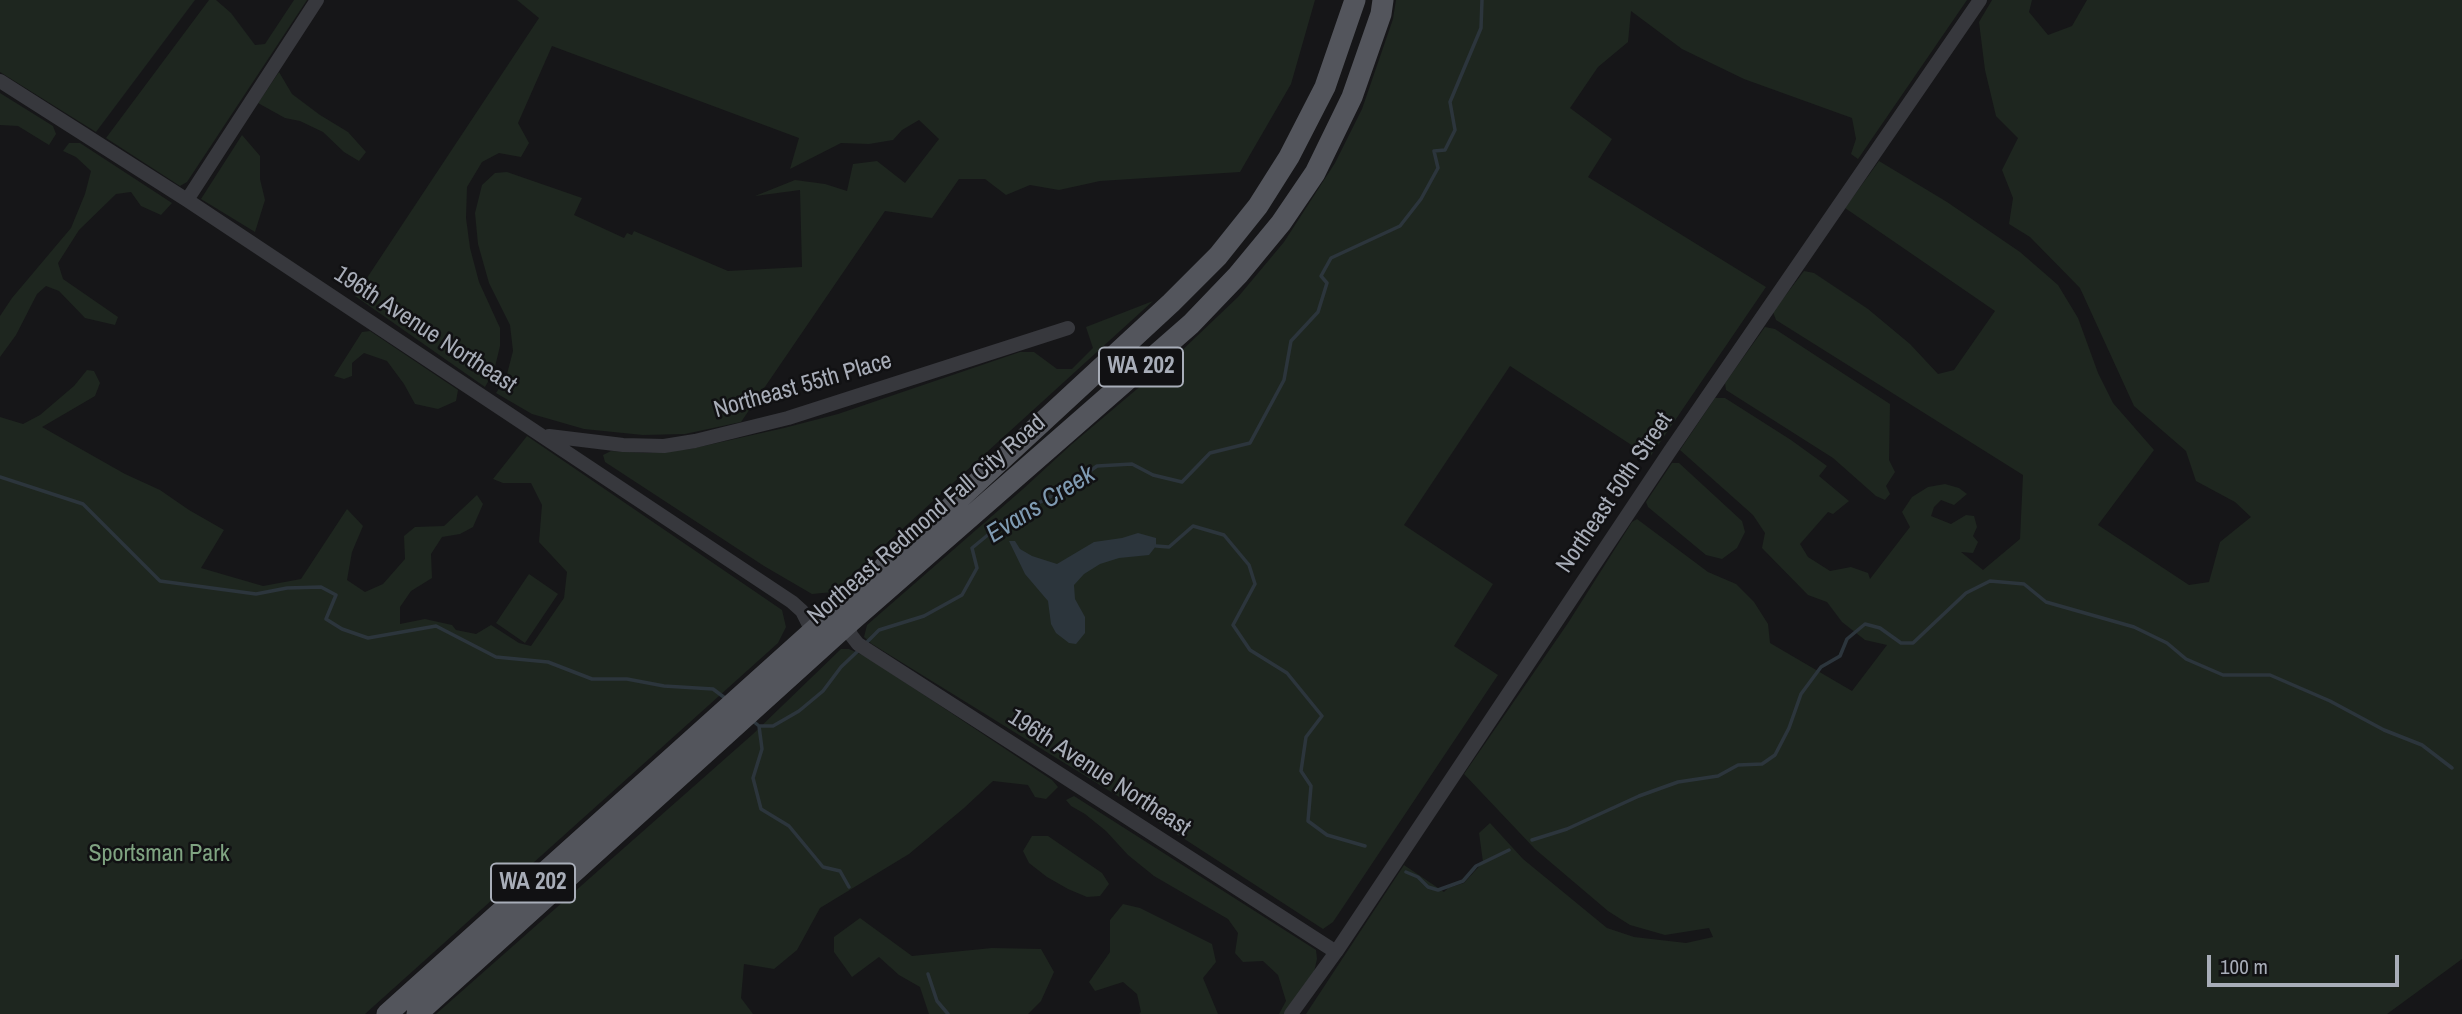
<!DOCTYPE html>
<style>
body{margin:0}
#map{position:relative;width:2462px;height:1014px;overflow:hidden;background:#161618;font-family:"Archivo Narrow",sans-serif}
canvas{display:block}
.scale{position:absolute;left:2207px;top:955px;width:192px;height:32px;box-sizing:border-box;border:4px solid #a8adb8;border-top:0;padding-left:9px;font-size:21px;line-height:24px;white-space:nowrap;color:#a8adb8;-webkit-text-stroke:5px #111113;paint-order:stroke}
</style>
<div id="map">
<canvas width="2462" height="1014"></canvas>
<div class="scale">100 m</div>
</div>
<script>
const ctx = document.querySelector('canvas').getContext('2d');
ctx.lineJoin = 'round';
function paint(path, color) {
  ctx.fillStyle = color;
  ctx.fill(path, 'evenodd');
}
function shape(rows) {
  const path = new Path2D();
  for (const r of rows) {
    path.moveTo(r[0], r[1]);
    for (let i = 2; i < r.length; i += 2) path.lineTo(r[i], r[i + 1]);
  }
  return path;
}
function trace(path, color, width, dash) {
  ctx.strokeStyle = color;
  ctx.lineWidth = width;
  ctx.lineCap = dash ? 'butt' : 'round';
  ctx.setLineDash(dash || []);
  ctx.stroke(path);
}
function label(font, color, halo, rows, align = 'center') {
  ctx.font = font + ' "Archivo Narrow",sans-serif';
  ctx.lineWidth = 5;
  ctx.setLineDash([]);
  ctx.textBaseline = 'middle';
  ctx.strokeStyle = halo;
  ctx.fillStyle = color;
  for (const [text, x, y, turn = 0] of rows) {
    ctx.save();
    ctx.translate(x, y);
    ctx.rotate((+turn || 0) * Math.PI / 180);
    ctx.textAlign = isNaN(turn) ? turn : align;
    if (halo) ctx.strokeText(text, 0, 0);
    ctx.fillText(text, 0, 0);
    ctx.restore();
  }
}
paint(shape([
 [0,0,195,0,96,132,0,72],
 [209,0,216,0,231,13,255,45,265,44,294,0,307,0,187,182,180,186,106,138],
 [517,0,1315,0,1291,84,1240,172,1100,181,1059,190,1030,185,1006,195,985,179,959,179,932,218,885,211,741,422,685,434,643,435,584,429,532,414,496,393,506,378,513,351,510,325,489,283,478,244,475,213,482,185,495,173,507,172,582,198,574,215,624,238,627,233,632,235,634,231,728,271,802,267,800,190,755,196,795,180,825,184,847,191,853,164,877,161,905,183,939,139,919,120,902,130,893,140,869,144,841,143,790,169,799,138,552,46,518,123,529,143,521,157,499,153,482,162,467,187,466,218,470,248,479,282,500,328,500,346,494,371,485,387,355,296,539,18],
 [1396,0,1967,0,1858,159,1851,154,1856,139,1852,118,1744,79,1682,49,1631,11,1628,42,1598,67,1570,108,1612,139,1588,177,1766,287,1650,457,1510,366,1404,525,1493,584,1454,646,1498,675,1333,922,1323,929,1129,803,872,644,864,637,867,625,1023,489,1072,444,1176,356,1238,297,1284,242,1335,163,1362,109,1393,19],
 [1992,0,2032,0,2029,12,2048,35,2072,26,2087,0,2462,0,2462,959,2387,1014,1306,1014,1404,865,1444,892,1448,888,1464,883,1483,862,1479,833,1490,823,1523,859,1607,928,1634,937,1686,943,1713,937,1709,928,1665,935,1630,925,1608,911,1535,849,1464,774,1568,623,1632,522,1637,519,1708,572,1736,584,1754,602,1768,624,1770,643,1852,691,1887,645,1865,640,1842,622,1827,602,1808,595,1762,548,1765,533,1753,515,1680,450,1715,398,1725,398,1791,440,1827,466,1819,476,1849,501,1833,514,1828,512,1800,544,1808,557,1830,571,1851,567,1868,573,1870,579,1910,527,1902,512,1912,497,1928,487,1945,484,1959,488,1967,494,1954,505,1941,500,1934,507,1931,516,1951,524,1966,515,1974,516,1977,527,1973,536,1978,542,1973,553,1961,552,1983,570,2020,539,2023,475,1776,320,1773,312,1804,271,1814,273,1868,309,1910,344,1938,374,1954,370,1995,311,1845,208,1879,161,1947,202,2020,252,2058,285,2078,318,2098,373,2113,403,2154,450,2098,525,2189,585,2209,582,2220,542,2251,517,2235,502,2196,481,2186,451,2134,406,2080,288,2030,237,2009,224,2013,198,2002,170,2018,138,1996,116,1985,70,1979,22],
 [279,72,292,94,320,115,348,132,366,152,359,161,344,152,323,132,300,121,285,118,258,103],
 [0,93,53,126,56,134,49,145,18,126,0,125],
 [242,135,260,156,260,179,265,200,255,232,201,199],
 [69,143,80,143,172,203,161,215,141,206,131,192,116,194,79,230,58,263,63,279,118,317,115,325,85,318,59,291,46,286,37,294,16,335,0,357,0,316,12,298,71,228,85,194,91,171,76,157,63,151],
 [1153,301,833,592,812,594,764,566,605,462,603,455,611,451,647,453,690,449,784,428,838,414,1020,352,1034,352,1057,369,1072,369,1093,348,1086,327],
 [1765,327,1775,329,1890,404,1889,460,1895,472,1886,486,1890,494,1885,500,1876,496,1833,458,1726,390,1725,383],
 [370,331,458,390,456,401,438,409,415,404,404,384,387,361,364,353,352,363,352,376,344,379,334,376,362,332],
 [87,370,94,371,100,383,95,396,42,427,125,474,160,490,189,510,224,530,201,568,263,586,301,579,347,509,363,526,352,552,347,580,365,592,383,584,405,559,404,536,415,527,444,526,477,495,483,504,473,527,460,534,442,537,431,554,432,578,411,591,400,607,400,624,425,619,452,625,456,630,476,634,491,625,519,643,531,646,564,598,567,572,539,542,542,505,531,483,503,483,493,479,527,436,782,610,786,627,778,643,365,1014,0,1014,0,417,23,424,40,415,74,386],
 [1672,463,1679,463,1742,521,1745,532,1737,548,1722,559,1706,555,1648,507,1646,502],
 [529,574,558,594,525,643,496,623],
 [841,649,849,649,867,657,1052,780,1058,787,1046,799,1035,797,1028,785,993,781,964,808,909,854,820,908,797,950,774,969,744,964,741,998,753,1014,436,1014,753,734],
 [1074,796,1316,950,1317,959,1314,972,1285,1014,1279,1014,1286,1001,1278,975,1263,961,1243,962,1235,953,1238,933,1228,919,1154,876,1128,855,1106,831,1085,814,1071,806,1066,800],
 [1032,836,1048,836,1102,873,1109,884,1100,896,1087,897,1068,889,1047,877,1029,863,1023,851],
 [1123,904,1140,908,1212,944,1216,962,1203,978,1218,1014,1139,1014,1141,1012,1137,994,1123,982,1095,991,1089,982,1110,952,1110,920],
 [860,918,912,956,992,948,1041,949,1054,972,1041,1001,1028,1014,929,1014,920,987,899,975,879,957,852,977,834,952,834,937]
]), '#1e261f');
paint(shape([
 [1138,533,1156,538,1156,546,1149,555,1119,558,1100,564,1084,574,1074,585,1075,599,1085,617,1085,633,1076,644,1069,643,1056,633,1051,624,1048,601,1025,574,1009,541,1015,541,1020,549,1032,556,1057,564,1094,542,1122,538]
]), '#2c353c');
trace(shape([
 [0,477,83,504,160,581,256,594,287,588,321,587,336,595,326,619,342,629,368,638,436,626,496,657,548,662,592,679,627,679,664,686,713,689,725,698],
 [1156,546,1169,547,1193,526,1224,535,1249,565,1255,584,1233,625,1250,650,1287,673,1322,716,1306,737,1301,771,1311,786,1308,821,1327,835,1365,846],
 [865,644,879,630,924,616,962,595,977,568,972,548,1006,520,1065,489,1097,466,1132,464,1153,475,1182,482,1210,453,1250,443,1284,380,1291,341,1318,312,1327,283,1321,276,1331,258,1400,226,1421,199,1438,168,1434,151,1445,150,1455,130,1450,102,1481,28,1482,0],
 [753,721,759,726,773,726,799,711,823,691,841,667,860,649],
 [759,726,762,749,753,778,761,809,789,826,823,867,840,871,849,887],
 [1532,840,1567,829,1639,796,1678,782,1718,776,1738,765,1762,764,1775,755,1789,728,1801,694,1821,667,1840,656,1847,639,1865,624,1880,628,1901,643,1913,643,1966,593,1990,581,2024,584,2046,602,2134,627,2167,643,2186,659,2223,675,2270,675,2330,701,2384,730,2422,745,2452,768],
 [1406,872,1418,877,1428,887,1438,890,1463,881,1476,866,1509,850],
 [928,974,937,1001,948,1014]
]), '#2c353c', 3.5);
trace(shape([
 [0,81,187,200,792,602,802,611,812,631],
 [187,200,317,0],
 [549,436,623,445,664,446,695,441,788,418,1068,328],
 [848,624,851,635,858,644,1336,952],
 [1291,1014,1336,952,1670,451,1980,0]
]), '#37383d', 14);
trace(shape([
 [387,1014,944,513,1171,303,1218,256,1258,206,1289,157,1325,87,1355,0],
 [417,1014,848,624,1191,324,1238,275,1281,223,1315,173,1352,97,1381,14,1383,0]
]), '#53555c', 21);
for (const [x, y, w] of [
 [1141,367,84],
 [533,883,84]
]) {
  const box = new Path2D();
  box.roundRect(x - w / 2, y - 19.5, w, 39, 5);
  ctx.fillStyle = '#111113';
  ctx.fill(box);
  trace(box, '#a8adb8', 2);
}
label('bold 23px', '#a8adb8', null, [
 ["WA 202",1141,367],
 ["WA 202",533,883]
]);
label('24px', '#a8adb8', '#111113', [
 ["196th Avenue Northeast",425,330,33],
 ["Northeast 55th Place",803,386,-16],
 ["Northeast 50th Street",1615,493,-56],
 ["Northeast Redmond Fall City Road",927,520,-41],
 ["196th Avenue Northeast",1099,773,33]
]);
label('24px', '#7fa381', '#111113', [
 ["Sportsman Park",159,855]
]);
label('italic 26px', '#7f9bb3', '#111113', [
 ["Evans Creek",1041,505,-32]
]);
</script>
